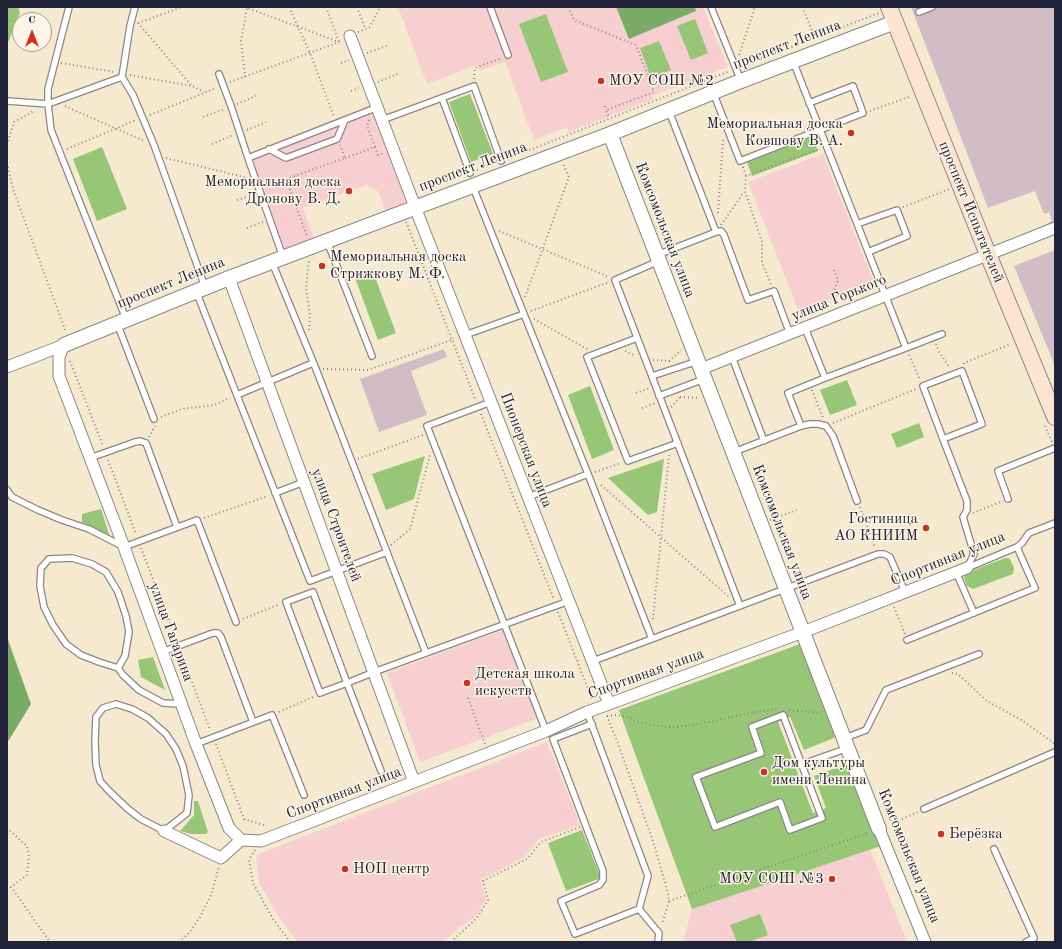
<!DOCTYPE html>
<meta charset="utf-8">
<style>
body{margin:0}
#map{position:relative;width:1062px;height:949px;overflow:hidden;background:#f5e9cf;font-family:"Old Standard TT",serif}
canvas{display:block}
.frame{position:absolute;inset:0;border:8px solid #22223b;pointer-events:none}
.north{position:absolute;left:12px;top:12px;width:40px;height:40px;box-sizing:border-box;background:#fcf5e5;border:1px solid #a5a1a1;border-radius:50%;rotate:0deg;font-size:11px;font-weight:700;line-height:16px;text-align:center;color:#22223b}
.north::after{content:'';display:block;margin:auto;width:14px;height:18px;background:#c8321e;clip-path:polygon(50% 0,100% 100%,50% 72%,0 100%)}
</style>
<div id="map">
<canvas width="1062" height="949"></canvas>
<div class="frame"></div>
<div class="north">С</div>
</div>
<script>
const ctx = document.querySelector('canvas').getContext('2d');
ctx.lineJoin = 'round';
function paint(path, color) {
  ctx.fillStyle = color;
  ctx.fill(path, 'evenodd');
}
function shape(rows) {
  const path = new Path2D();
  for (const r of rows) {
    path.moveTo(r[0], r[1]);
    for (let i = 2; i < r.length; i += 2) path.lineTo(r[i], r[i + 1]);
  }
  return path;
}
function trace(path, color, width, dash) {
  ctx.strokeStyle = color;
  ctx.lineWidth = width;
  ctx.lineCap = dash ? 'butt' : 'round';
  ctx.setLineDash(dash || []);
  ctx.stroke(path);
}
function label(font, color, halo, rows, align = 'center') {
  ctx.font = font + ' "Old Standard TT",serif';
  ctx.lineWidth = 3;
  ctx.setLineDash([]);
  ctx.textBaseline = 'middle';
  ctx.strokeStyle = halo;
  ctx.fillStyle = color;
  for (const [text, x, y, turn = 0] of rows) {
    ctx.save();
    ctx.translate(x, y);
    ctx.rotate((+turn || 0) * Math.PI / 180);
    ctx.textAlign = isNaN(turn) ? turn : align;
    if (halo) ctx.strokeText(text, 0, 0);
    ctx.fillText(text, 0, 0);
    ctx.restore();
  }
}
paint(shape([
 [398,7,703,7,728,67,652,96,653,99,569,132,567,127,534,140,505,62,479,71,477,65,427,84],
 [373,104,410,205,386,214,379,192,367,185,303,208,315,241,284,252,249,153],
 [823,154,876,288,848,299,845,294,834,298,826,301,828,307,801,317,748,182],
 [503,630,538,718,420,762,387,673],
 [547,742,580,825,539,839,525,857,480,880,486,899,476,916,457,929,446,940,442,942,298,942,279,917,259,883,256,855],
 [870,849,907,942,683,942,692,909]
]), '#f7cfd1');
paint(shape([
 [911,7,1055,7,1055,234,1047,231,1045,225,1052,221,1049,212,1044,214,1035,191,988,208],
 [1055,250,1055,366,1014,266],
 [444,349,447,357,411,371,427,415,379,432,360,379]
]), '#d2bdc6');
paint(shape([
 [7,7,18,7,20,13,7,45],
 [546,14,568,72,541,82,519,24],
 [695,19,708,53,691,60,677,26],
 [659,41,671,70,651,78,640,48],
 [470,94,493,154,471,162,449,102],
 [812,137,818,151,752,176,747,162],
 [102,147,127,209,97,221,73,159],
 [372,269,396,333,378,340,354,275],
 [847,380,857,405,830,415,820,390],
 [590,386,614,450,592,459,568,395],
 [919,423,924,437,897,448,891,434],
 [425,456,414,499,386,510,372,474],
 [664,459,657,512,648,515,608,478],
 [101,509,110,537,82,522,82,514],
 [1005,558,1008,558,1010,559,1014,568,1013,574,973,589,967,586,964,578,966,573],
 [803,643,839,736,804,750,790,717,778,722,813,813,826,808,814,776,849,763,881,846,692,909,619,710],
 [153,657,165,690,141,677,138,660],
 [194,801,198,801,208,832,206,834,191,834,180,831,194,815],
 [582,830,601,878,566,891,548,843],
 [760,914,768,935,749,942,737,942,730,925]
]), '#97c776');
paint(shape([
 [616,7,695,7,696,11,629,39],
 [7,637,31,704,9,740,7,741]
]), '#79ac67');
const service = shape([
 [135,7,130,26,122,77,133,95,154,145,205,287],
 [490,7,508,55],
 [711,7,741,81],
 [919,12,932,7],
 [793,61,906,348,942,334],
 [219,74,231,106,248,158,283,257],
 [122,77,48,104,51,130,126,319],
 [713,92,740,161,863,113,853,86,809,103],
 [442,98,470,173],
 [8,101,48,104,48,89,69,7],
 [382,120,474,86,501,161],
 [269,149,286,158,337,139,345,120],
 [248,158,378,107],
 [473,187,588,474,528,497],
 [857,224,897,210,907,236,868,252],
 [716,232,721,231,724,235,748,300,774,291,790,334],
 [327,241,372,356],
 [657,255,716,232,669,111],
 [659,261,615,280,740,606],
 [272,262,316,369,426,653],
 [196,291,310,581,387,552],
 [117,323,154,419],
 [465,335,524,314],
 [637,338,587,357,628,461,678,443],
 [732,357,764,441],
 [652,376,698,361],
 [825,378,906,348],
 [237,395,313,363],
 [659,396,704,379],
 [491,402,427,426,546,731],
 [801,426,788,393,825,378,805,328],
 [943,439,982,424,962,371,923,386,943,439,950,457,967,501,967,510,963,517,974,554,967,568],
 [734,452,801,426,810,424,818,424,826,426,833,436,857,501],
 [90,458,135,442,140,441,146,443,177,527],
 [588,474,652,639],
 [7,490,12,497,38,510,62,520,89,529,124,547,197,520,236,622],
 [275,493,304,482],
 [1008,499,998,471,1055,448],
 [967,568,1017,547,1022,543,1029,533,1055,523],
 [956,572,974,613],
 [907,640,1035,588,1017,547],
 [162,652,213,633,218,633,221,637,253,722],
 [593,661,878,554,884,554,890,557,905,592],
 [118,668,99,662,81,655,66,644,53,625,44,607,40,586,41,568,49,559,72,558,92,564,106,572,118,592,126,616,129,632,125,656,118,668,123,675,139,690,163,703,180,704],
 [116,704,132,709,148,718,166,734,176,749,183,766,189,795,187,813,164,831,141,819,128,809,109,791,100,781,96,765,95,742,96,717,103,708,116,704],
 [587,712,648,876,639,909],
 [783,715,822,818,790,830,780,802,715,827,696,777,761,753,752,727,783,715],
 [592,724,553,739,603,871,603,880,599,885,561,901,575,934,639,909],
 [845,738,866,730,886,690,979,654],
 [196,744,272,715,304,795],
 [800,765,848,748],
 [381,771,347,683,320,693,286,602,313,592,347,683,382,669,569,601],
 [924,809,1055,752],
 [994,849,1034,938,1026,942],
 [639,909,659,933,658,942]
]);
const minor = shape([
 [350,36,415,207,609,704],
 [229,278,414,782],
 [64,345,59,357,59,376,124,547,196,744,229,828,241,840,221,858,164,831],
 [7,367,64,345],
 [701,369,1055,228],
 [879,829,925,942],
 [241,840,261,841,546,731,587,712,609,704,803,632,967,568]
]);
const tertiary = shape([
 [610,134,879,829],
 [64,345,229,278,610,134,741,81,895,22]
]);
const secondary = shape([
 [889,7,985,247,1055,417]
]);
trace(service, '#8c8685', 8);
trace(minor, '#8c8685', 13);
trace(tertiary, '#8c8685', 16);
trace(secondary, '#8c8685', 18);
trace(shape([
 [245,7,339,42],
 [289,7,310,53,334,117],
 [326,7,339,42],
 [357,7,365,28],
 [568,7,574,20,636,45,654,92,606,110,609,118],
 [806,7,804,11,815,38],
 [138,23,191,85],
 [138,23,182,7],
 [358,32,370,27,380,7],
 [367,53,389,45],
 [739,55,755,7],
 [61,63,114,72],
 [341,63,349,60],
 [743,66,879,13],
 [130,75,192,86,204,92],
 [245,77,241,41,247,8],
 [474,79,475,68,502,58],
 [230,82,334,44,341,40],
 [378,82,400,73],
 [351,91,359,88],
 [237,104,256,96],
 [65,106,144,141],
 [605,106,606,110],
 [870,111,911,96],
 [150,115,216,88],
 [203,117,225,109],
 [247,130,266,122],
 [212,144,233,135],
 [7,145,14,122,34,111],
 [375,147,378,155,384,153],
 [67,149,136,120],
 [166,158,248,178],
 [345,158,375,147,367,126,370,118],
 [507,159,730,71],
 [7,163,13,189,66,332],
 [743,167,746,176],
 [477,170,495,163],
 [286,179,345,158,340,145],
 [266,187,286,179,307,236],
 [237,200,253,195],
 [903,207,950,189],
 [718,213,723,140],
 [406,222,476,401],
 [721,225,744,192],
 [247,228,263,222],
 [499,231,609,277],
 [834,270,838,280,833,293,837,304],
 [771,284,762,263,762,242,745,191,746,176,818,150,821,150],
 [525,297,569,177,563,164],
 [531,311,609,282],
 [534,319,587,349],
 [309,330,310,315,306,288,309,260],
 [936,344,939,352,950,368],
 [625,351,636,356],
 [909,355,920,380],
 [653,360,671,361],
 [70,361,103,446],
 [669,361,681,350],
 [964,364,964,363,1011,344],
 [323,369,368,370,454,339],
 [812,390,823,418],
 [636,393,650,388],
 [680,397,700,398],
 [671,407,680,397],
 [642,408,656,403],
 [481,414,554,600],
 [161,417,182,409,214,405,230,398],
 [833,423,916,389],
 [1045,426,1052,442],
 [149,437,155,426],
 [358,459,423,435],
 [108,460,136,534],
 [595,472,621,463],
 [601,485,728,596],
 [860,507,875,548],
 [973,513,1003,501],
 [204,518,268,496],
 [770,520,797,510],
 [391,545,410,529,430,455],
 [141,548,176,639],
 [894,607,905,634],
 [558,612,592,699],
 [243,619,280,604],
 [653,619,669,455],
 [181,652,210,730],
 [952,673,958,674,987,701,1023,721,1055,744],
 [468,698,485,744],
 [789,710,819,713,822,714],
 [279,712,313,697],
 [607,716,617,741,653,841,667,889,669,901,662,924],
 [607,716,616,715,629,717,640,723,655,725,669,727,685,726,709,722,754,712,777,709],
 [216,744,244,819,267,826],
 [884,805,892,823],
 [891,824,918,812],
 [7,828,27,846,29,857,27,875,11,887,50,942],
 [255,850,249,860,253,883,273,919,290,942],
 [7,887,11,887],
 [669,901,868,833],
 [179,942,189,933,200,917,211,895,219,867],
 [451,942,477,918,488,900,483,881,527,859,541,842,580,827]
]), '#8c8685', 2, [1, 3]);
trace(service, '#fff', 5.5);
trace(minor, '#fff', 11);
trace(tertiary, '#fff', 14);
trace(secondary, '#fde4d1', 16);
for (const [x, y, r, color] of [
 [601,81,4,"#c8321e"],
 [851,133,4,"#c8321e"],
 [349,191,4,"#c8321e"],
 [322,266,4,"#c8321e"],
 [926,528,4,"#c8321e"],
 [467,683,4,"#c8321e"],
 [764,772,4,"#c8321e"],
 [941,834,4,"#c8321e"],
 [345,869,4,"#c8321e"],
 [832,879,4,"#c8321e"]
]) {
  const dot = new Path2D();
  dot.arc(x, y, r, 0, 2 * Math.PI);
  ctx.fillStyle = color;
  ctx.fill(dot);
  trace(dot, '#fcf5e5', 1.5);
}
label('15px', '#22223b', '#fcf5e5', [
 ["проспект Ленина",787,45,-21],
 ["проспект Ленина",473,167,-21],
 ["проспект Испытателей",971,212,68],
 ["Комсомольская улица",665,230,69],
 ["проспект Ленина",171,283,-22],
 ["улица Горького",839,298,-22],
 ["Пионерская улица",526,450,69],
 ["улица Строителей",336,525,70],
 ["Комсомольская улица",782,532,69],
 ["Спортивная улица",948,559,-22],
 ["улица Гагарина",171,632,70],
 ["Спортивная улица",646,674,-20],
 ["Спортивная улица",344,793,-21],
 ["Комсомольская улица",909,856,68]
]);
label('15px', '#22223b', '#fcf5e5', [
 ["МОУ СОШ №2",609,81],
 ["Мемориальная доска",843,124,"right"],
 ["Ковшову В. А.",843,141,"right"],
 ["Мемориальная доска",341,182,"right"],
 ["Дронову В. Д.",341,199,"right"],
 ["Мемориальная доска",330,257],
 ["Стрижкову М. Ф.",330,274],
 ["Гостиница",918,519,"right"],
 ["АО КНИИМ",918,536,"right"],
 ["Детская школа",475,674],
 ["искусств",475,691],
 ["Дом культуры",772,763],
 ["имени Ленина",772,780],
 ["Берёзка",949,834],
 ["НОП центр",353,869],
 ["МОУ СОШ №3",824,879,"right"]
], 'left');
</script>
